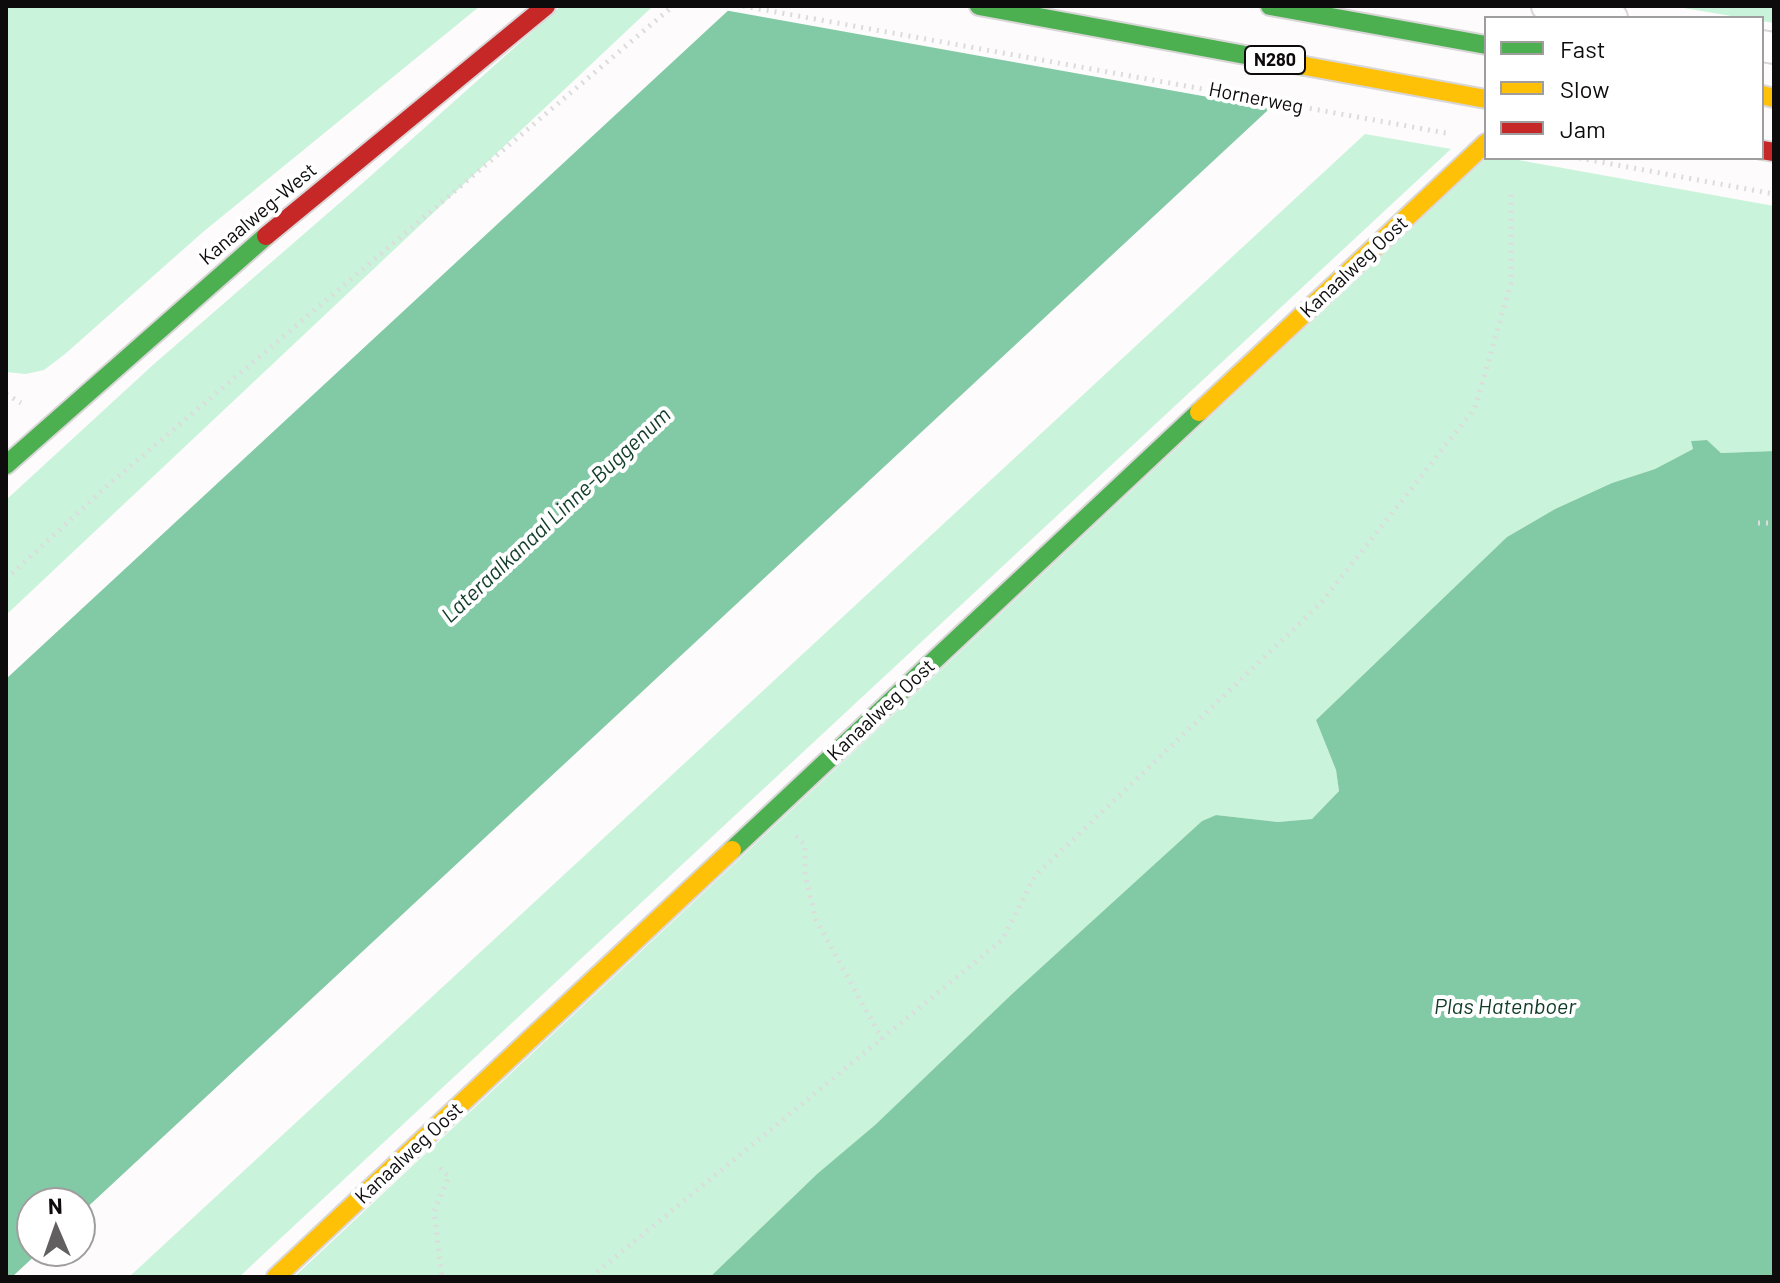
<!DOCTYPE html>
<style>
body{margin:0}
#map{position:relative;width:1780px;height:1283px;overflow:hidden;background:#fdfbfc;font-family:Barlow,sans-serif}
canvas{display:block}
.frame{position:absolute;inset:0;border:8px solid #0e0b0d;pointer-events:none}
.legend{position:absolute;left:1484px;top:16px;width:280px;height:144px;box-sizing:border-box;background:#fff;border:2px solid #9f9d9e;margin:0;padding:10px 14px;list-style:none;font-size:24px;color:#0e0b0d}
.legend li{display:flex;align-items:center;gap:16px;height:40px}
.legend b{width:40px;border:2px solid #9f9d9e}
.north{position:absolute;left:16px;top:1187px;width:80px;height:80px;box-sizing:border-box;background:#fff;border:2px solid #9f9d9e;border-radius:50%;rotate:358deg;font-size:22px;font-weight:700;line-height:32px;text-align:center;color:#0e0b0d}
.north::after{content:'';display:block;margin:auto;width:28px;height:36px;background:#625f61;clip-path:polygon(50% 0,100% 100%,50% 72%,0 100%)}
</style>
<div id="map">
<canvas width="1780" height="1283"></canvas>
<div class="frame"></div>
<ul class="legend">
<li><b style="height:10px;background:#4caf50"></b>Fast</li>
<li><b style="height:10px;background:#ffc107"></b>Slow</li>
<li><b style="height:10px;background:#c62828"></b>Jam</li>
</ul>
<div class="north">N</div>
</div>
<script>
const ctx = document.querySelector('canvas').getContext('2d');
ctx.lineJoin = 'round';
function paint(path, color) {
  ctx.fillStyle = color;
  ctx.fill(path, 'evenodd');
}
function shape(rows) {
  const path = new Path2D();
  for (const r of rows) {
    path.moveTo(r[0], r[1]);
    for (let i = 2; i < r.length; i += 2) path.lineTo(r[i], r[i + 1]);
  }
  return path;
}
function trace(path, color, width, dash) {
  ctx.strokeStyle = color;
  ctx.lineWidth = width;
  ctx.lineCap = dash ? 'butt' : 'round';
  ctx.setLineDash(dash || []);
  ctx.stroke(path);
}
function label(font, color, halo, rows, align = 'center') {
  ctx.font = font + ' Barlow,sans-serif';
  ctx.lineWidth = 8;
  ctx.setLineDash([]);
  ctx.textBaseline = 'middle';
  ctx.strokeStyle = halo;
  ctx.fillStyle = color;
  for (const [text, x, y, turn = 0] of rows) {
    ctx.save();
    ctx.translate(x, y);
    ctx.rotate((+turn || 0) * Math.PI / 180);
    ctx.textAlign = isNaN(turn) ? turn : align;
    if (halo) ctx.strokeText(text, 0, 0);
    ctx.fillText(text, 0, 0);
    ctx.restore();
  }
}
paint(shape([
 [6,6,480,6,203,232,65,354,44,370,26,374,6,372],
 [561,6,653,6,6,615,6,500,154,364,365,181],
 [1672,6,1774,6,1774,23,1762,21,1762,18,1743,18],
 [1365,134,1451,149,239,1277,129,1277],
 [1486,158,1507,158,1774,206,1774,451,1721,453,1707,440,1691,441,1693,449,1655,469,1612,483,1555,509,1507,537,1316,720,1336,770,1339,791,1312,819,1278,822,1216,815,1202,821,1012,994,875,1125,817,1174,710,1277,294,1277]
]), '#c9f3da');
paint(shape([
 [733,6,1380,6,80,1214,80,1203,32,1203,32,1251,40,1251,12,1277,6,1277,6,679],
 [1707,440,1721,453,1774,451,1774,1277,710,1277,817,1174,875,1125,1012,994,1202,821,1216,815,1278,822,1312,819,1339,791,1336,770,1316,720,1507,537,1555,509,1612,483,1655,469,1693,449,1691,441]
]), '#82caa5');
paint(shape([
 [728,6,1384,6,1275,109,724,10]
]), '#fdfbfc');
const street = shape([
 [1547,6,1612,18],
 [1762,46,1774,48]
]);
const fast = shape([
 [979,6,1305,66],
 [1270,6,1486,45],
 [6,465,266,236],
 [732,850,1199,412]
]);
const slow = shape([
 [1305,66,1486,99],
 [1762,95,1774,98],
 [1199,412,1486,143],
 [276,1277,732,850]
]);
const jam = shape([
 [1762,150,1774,152],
 [266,236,546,6]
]);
trace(street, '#d9d6d7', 34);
trace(fast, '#d9d6d7', 22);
trace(slow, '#d9d6d7', 22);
trace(jam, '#d9d6d7', 22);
trace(shape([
 [743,6,1446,133],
 [1579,158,1774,194],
 [6,394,21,403],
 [1758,523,1774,523],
 [6,579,107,486,673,6],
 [796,836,805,845,805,875,816,920,882,1039],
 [440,1168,449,1176,434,1212,442,1277],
 [591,1277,1002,940,1035,876,1321,603,1475,408,1511,283,1511,189]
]), '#dddcdd', 5, [2, 6]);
trace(street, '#fffeff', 30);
trace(fast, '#4caf50', 18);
trace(slow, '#ffc107', 18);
trace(jam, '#c62828', 18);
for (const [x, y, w] of [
 [1275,60,60]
]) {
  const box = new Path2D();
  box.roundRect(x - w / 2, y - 14, w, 28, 6);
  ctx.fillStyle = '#fff';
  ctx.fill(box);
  trace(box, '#0e0b0d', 2);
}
label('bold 18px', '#0e0b0d', null, [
 ["N280",1275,60]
]);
label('20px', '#0e0b0d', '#fff', [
 ["Hornerweg",1256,98,11],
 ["Kanaalweg-West",258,214,-40],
 ["Kanaalweg Oost",1354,267,-43],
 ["Kanaalweg Oost",881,710,-43],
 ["Kanaalweg Oost",409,1153,-43]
]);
label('italic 22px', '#103c27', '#fff', [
 ["Lateraalkanaal Linne-Buggenum",556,515,-43],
 ["Plas Hatenboer",1505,1007]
]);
</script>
